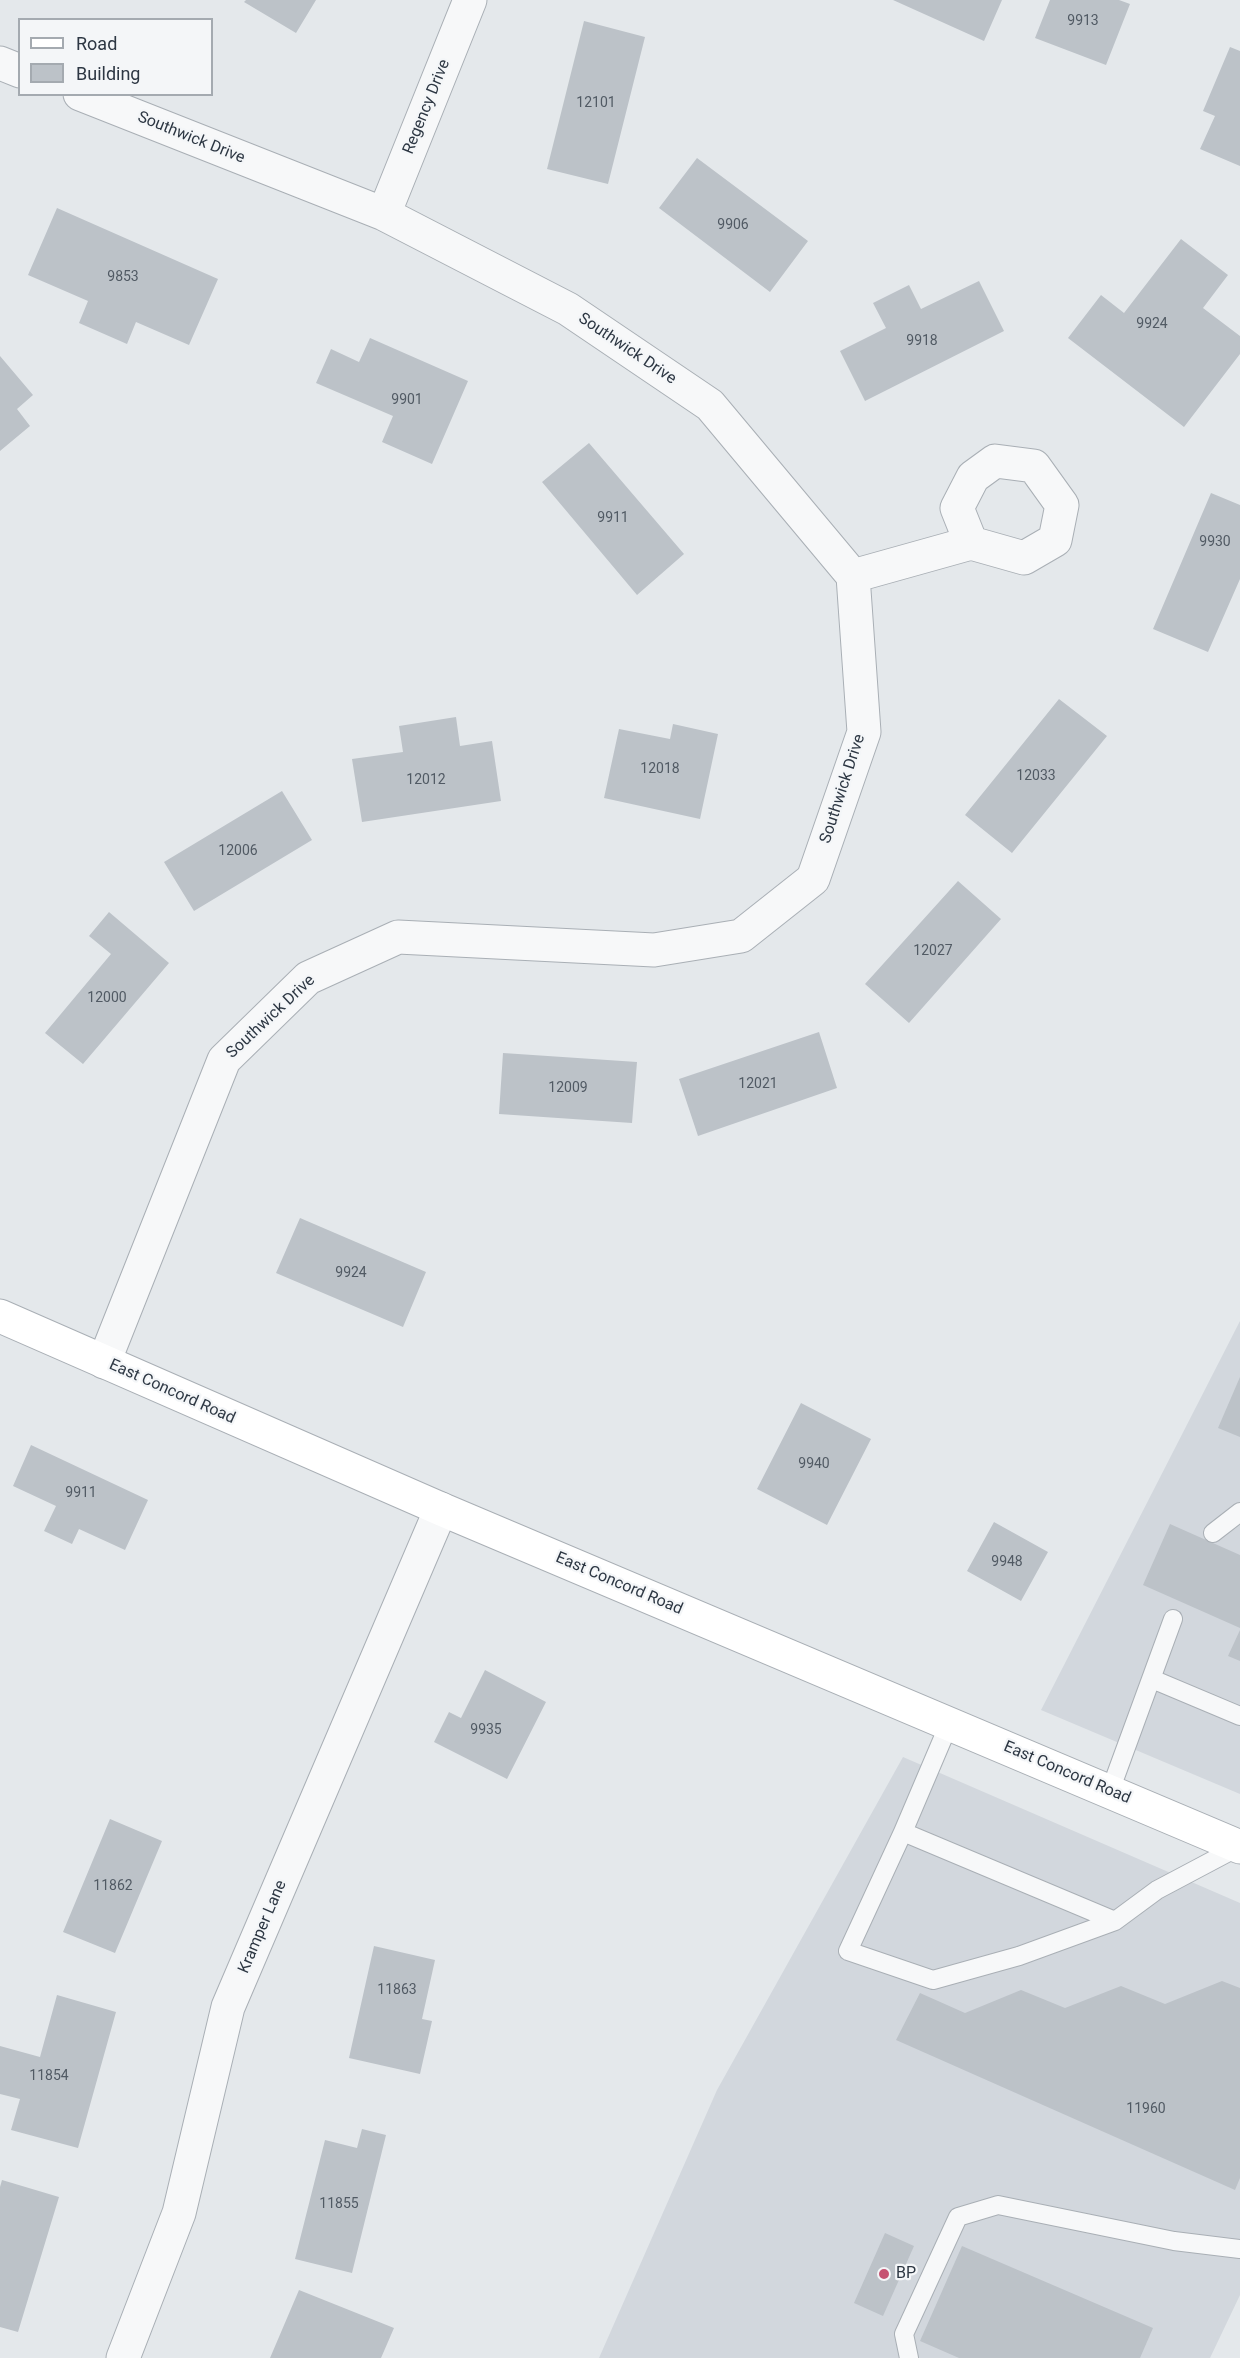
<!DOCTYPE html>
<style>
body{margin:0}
#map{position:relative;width:1240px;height:2358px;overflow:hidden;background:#e4e8eb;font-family:Roboto,sans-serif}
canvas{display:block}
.legend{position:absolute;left:18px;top:18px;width:195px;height:78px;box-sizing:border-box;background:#f4f6f8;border:2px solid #a4aab0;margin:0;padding:8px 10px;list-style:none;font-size:18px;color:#2d3743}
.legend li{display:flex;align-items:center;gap:12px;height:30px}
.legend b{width:30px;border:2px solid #a4aab0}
</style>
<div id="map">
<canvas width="1240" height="2358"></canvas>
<ul class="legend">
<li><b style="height:8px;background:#fff"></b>Road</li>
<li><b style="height:16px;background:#bcc2c8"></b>Building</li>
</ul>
</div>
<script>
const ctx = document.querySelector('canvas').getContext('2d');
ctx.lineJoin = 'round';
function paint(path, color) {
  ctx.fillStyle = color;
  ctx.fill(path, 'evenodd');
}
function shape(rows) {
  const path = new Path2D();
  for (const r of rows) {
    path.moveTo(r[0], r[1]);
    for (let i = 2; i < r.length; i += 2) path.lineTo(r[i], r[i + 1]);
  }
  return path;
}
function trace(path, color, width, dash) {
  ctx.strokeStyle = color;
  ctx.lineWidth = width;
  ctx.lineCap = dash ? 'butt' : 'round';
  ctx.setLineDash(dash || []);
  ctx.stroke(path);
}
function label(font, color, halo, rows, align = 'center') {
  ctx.font = font + ' Roboto,sans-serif';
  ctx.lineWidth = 4.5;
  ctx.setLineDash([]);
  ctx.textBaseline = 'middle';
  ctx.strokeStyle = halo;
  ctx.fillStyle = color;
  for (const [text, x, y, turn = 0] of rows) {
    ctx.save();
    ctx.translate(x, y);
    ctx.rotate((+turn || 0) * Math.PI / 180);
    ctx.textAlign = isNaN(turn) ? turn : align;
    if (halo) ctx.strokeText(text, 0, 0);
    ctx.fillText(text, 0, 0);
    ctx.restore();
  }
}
paint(shape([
 [1240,1321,1240,1794,1041,1710],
 [903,1757,1240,1903,1240,2295,1210,2358,599,2358,717,2090]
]), '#d2d7dd');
paint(shape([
 [246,0,316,0,296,33,244,2],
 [893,0,1002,0,984,41],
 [1050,0,1119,0,1130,4,1106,65,1035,38],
 [584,21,645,37,608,184,547,169],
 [1230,47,1240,51,1240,166,1200,149,1215,116,1203,111],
 [697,158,808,241,770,292,659,208],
 [57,208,218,279,189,345,136,322,127,344,79,323,88,301,28,275],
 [1181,239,1228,275,1203,308,1240,336,1240,354,1184,427,1068,338,1101,295,1124,313],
 [979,281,1004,331,865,401,840,351,886,328,873,303,909,285,921,309],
 [370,338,468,381,432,464,382,442,393,416,316,383,331,349,359,362],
 [0,356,33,395,17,409,30,426,0,451],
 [589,443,684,554,637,595,542,482],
 [1211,493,1240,505,1240,579,1208,652,1153,629],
 [1059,699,1107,736,1012,853,965,815],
 [456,717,460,746,492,741,501,801,362,822,352,759,403,752,399,726],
 [673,724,718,734,700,819,604,798,619,729,670,739],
 [282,791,312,840,194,911,164,862],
 [958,881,1001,919,909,1023,865,984],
 [109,912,169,963,83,1064,45,1033,111,954,89,936],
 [819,1032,837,1088,698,1136,679,1079],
 [503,1053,637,1062,632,1123,499,1114],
 [300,1218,426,1272,403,1327,276,1273],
 [1240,1377,1240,1437,1218,1428],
 [801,1403,871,1439,827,1525,757,1489],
 [31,1445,148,1500,125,1550,79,1529,72,1544,44,1531,56,1506,13,1486],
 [994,1522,1048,1552,1021,1601,967,1571],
 [1170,1524,1240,1555,1240,1628,1143,1585],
 [1240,1630,1240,1661,1228,1656],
 [485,1670,546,1702,507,1779,434,1742,449,1712,461,1718],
 [110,1819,162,1841,115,1953,63,1932],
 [374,1946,435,1960,422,2019,432,2021,420,2074,349,2058],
 [1222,1981,1240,1988,1240,2178,1235,2190,896,2040,920,1993,965,2013,1021,1990,1065,2008,1121,1986,1165,2004],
 [57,1995,116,2012,78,2148,11,2130,20,2099,0,2094,0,2046,40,2057],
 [362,2129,386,2135,352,2273,295,2259,325,2140,357,2148],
 [2,2180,59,2197,18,2332,0,2327,0,2187],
 [885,2233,914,2246,883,2316,854,2303],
 [962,2246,1153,2328,1140,2358,959,2358,920,2341],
 [299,2290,394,2328,381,2358,270,2358]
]), '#bcc2c8');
const lane = shape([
 [1213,1533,1240,1512],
 [1152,1679,1240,1716],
 [949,1724,903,1832,1115,1921],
 [1110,1791,1173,1619],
 [903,1832,848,1951,933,1980,1019,1956,1115,1921,1157,1890,1240,1846],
 [909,2358,904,2334,958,2217,998,2205,1174,2241,1240,2249]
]);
const street = shape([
 [0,63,20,71],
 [80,94,384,214,568,309,710,405,853,576,864,732,813,879,741,936,654,950,398,937,308,978,224,1060,104,1362],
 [384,214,470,0],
 [853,576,971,543,1024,558,1055,540,1062,505,1034,466,995,461,973,477,957,508,971,543],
 [123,2358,179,2213,228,2007,441,1509]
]);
const secondary = shape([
 [0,1316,441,1509,1240,1847]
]);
trace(lane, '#a9afb5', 20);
trace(street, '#a9afb5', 35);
trace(secondary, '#a9afb5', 35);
trace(lane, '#f7f8f9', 18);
trace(street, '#f7f8f9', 33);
trace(secondary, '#fff', 33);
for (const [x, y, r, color] of [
 [884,2274,6,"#c65372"]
]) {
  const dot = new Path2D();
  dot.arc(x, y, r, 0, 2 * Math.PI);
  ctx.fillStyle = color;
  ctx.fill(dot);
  trace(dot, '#f4f6f8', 2);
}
label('14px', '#515a64', null, [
 ["9913",1083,21],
 ["12101",596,103],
 ["9906",733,225],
 ["9853",123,277],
 ["9924",1152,324],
 ["9918",922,341],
 ["9901",407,400],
 ["9911",613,518],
 ["9930",1215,542],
 ["12018",660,769],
 ["12033",1036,776],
 ["12012",426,780],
 ["12006",238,851],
 ["12027",933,951],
 ["12000",107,998],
 ["12021",758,1084],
 ["12009",568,1088],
 ["9924",351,1273],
 ["9940",814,1464],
 ["9911",81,1493],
 ["9948",1007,1562],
 ["9935",486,1730],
 ["11862",113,1886],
 ["11863",397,1990],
 ["11854",49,2076],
 ["11960",1146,2109],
 ["11855",339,2204]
]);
label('16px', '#2d3743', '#f4f6f8', [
 ["Regency Drive",427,107,-68],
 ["Southwick Drive",191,138,22],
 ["Southwick Drive",627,349,34],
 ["Southwick Drive",843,789,-72],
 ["Southwick Drive",271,1017,-43],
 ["East Concord Road",172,1392,24],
 ["East Concord Road",619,1584,23],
 ["East Concord Road",1067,1773,23],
 ["Kramper Lane",263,1927,-67]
]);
label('16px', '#2d3743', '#f4f6f8', [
 ["BP",896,2274]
], 'left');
</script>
